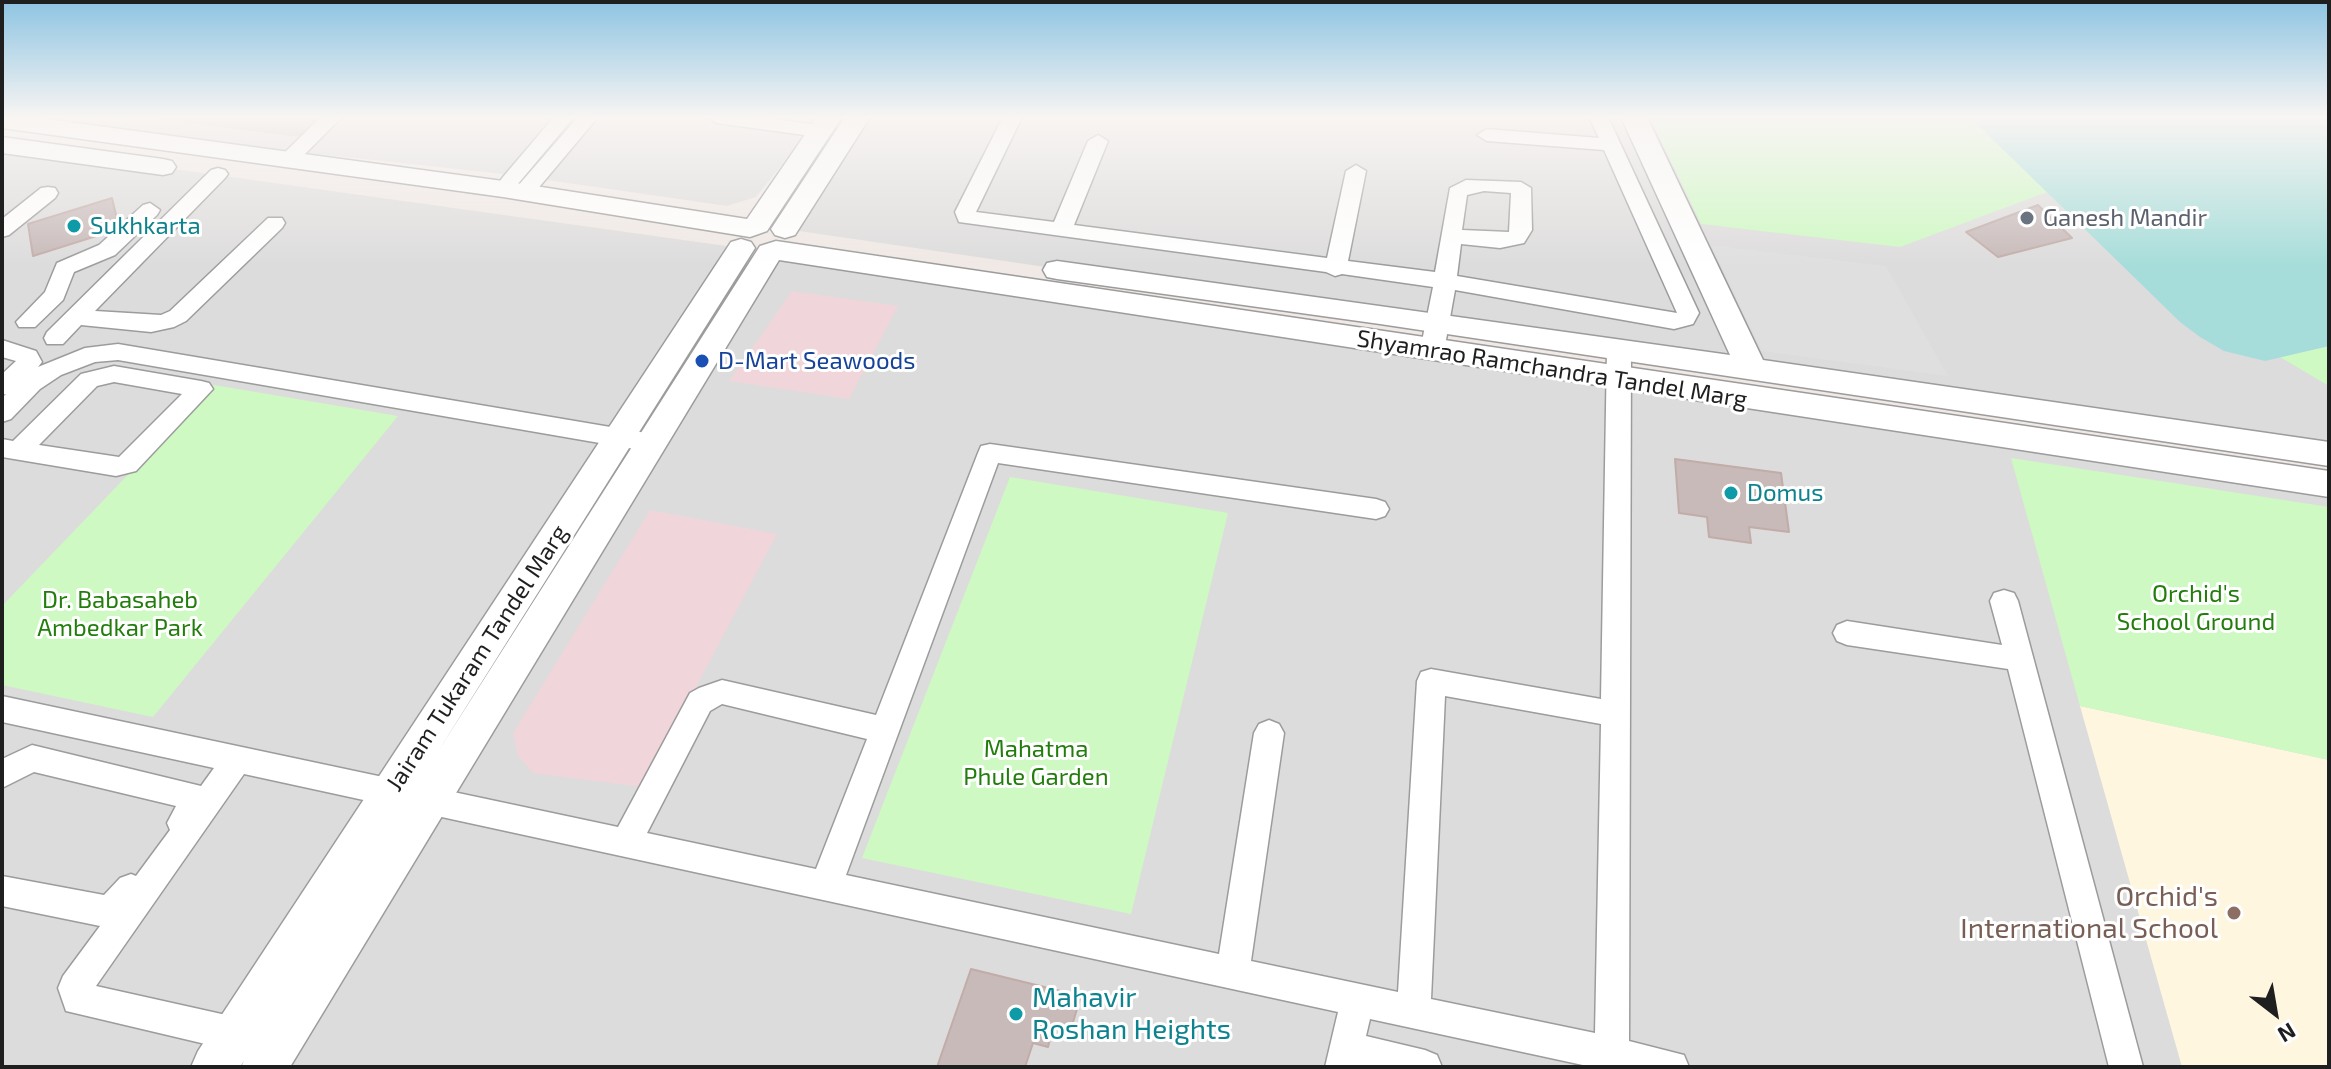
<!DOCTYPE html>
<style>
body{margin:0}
#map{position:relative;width:2331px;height:1069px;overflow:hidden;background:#f0e9e5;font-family:"Exo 2",sans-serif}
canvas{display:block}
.frame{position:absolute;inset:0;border:4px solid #1f1f1f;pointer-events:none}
.north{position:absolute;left:2235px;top:973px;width:80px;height:80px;-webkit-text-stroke:6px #fff;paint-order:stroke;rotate:149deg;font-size:22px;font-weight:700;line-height:32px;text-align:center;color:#1f1f1f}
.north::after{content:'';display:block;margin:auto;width:28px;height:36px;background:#1f1f1f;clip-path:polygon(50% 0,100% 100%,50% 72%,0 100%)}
</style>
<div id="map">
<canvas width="2331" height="1069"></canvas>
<div class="frame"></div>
<div class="north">N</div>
</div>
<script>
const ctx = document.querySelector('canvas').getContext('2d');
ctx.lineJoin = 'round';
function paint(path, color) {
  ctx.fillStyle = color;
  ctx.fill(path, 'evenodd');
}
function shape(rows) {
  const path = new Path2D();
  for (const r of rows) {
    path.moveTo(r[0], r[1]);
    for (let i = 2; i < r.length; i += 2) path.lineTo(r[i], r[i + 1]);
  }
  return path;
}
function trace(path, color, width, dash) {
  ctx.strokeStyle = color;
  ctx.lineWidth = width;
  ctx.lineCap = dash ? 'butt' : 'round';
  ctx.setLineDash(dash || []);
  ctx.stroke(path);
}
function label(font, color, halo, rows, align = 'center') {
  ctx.font = font + ' "Exo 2",sans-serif';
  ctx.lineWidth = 6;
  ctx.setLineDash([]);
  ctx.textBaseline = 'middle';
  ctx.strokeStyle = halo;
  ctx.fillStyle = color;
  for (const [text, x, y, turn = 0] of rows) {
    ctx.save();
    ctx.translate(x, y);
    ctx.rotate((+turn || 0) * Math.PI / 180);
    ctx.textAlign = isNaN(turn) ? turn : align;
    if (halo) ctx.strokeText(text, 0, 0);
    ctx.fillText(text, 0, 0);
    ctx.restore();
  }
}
paint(shape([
 [2,117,821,117,756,197,727,206,512,175,2,120],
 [857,117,2329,117,2329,454,785,229],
 [2,145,741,248,214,1067,2,1067],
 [770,252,2329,484,2329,1067,265,1067]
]), '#dddcdc');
paint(shape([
 [792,291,898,306,849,399,729,381],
 [650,510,777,534,643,787,533,773,518,756,513,733]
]), '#f0d5db');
paint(shape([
 [2080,706,2329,760,2329,1067,2182,1067]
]), '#fff6df');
paint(shape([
 [142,117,321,117,299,137]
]), '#c4bfb1');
paint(shape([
 [1650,117,1969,117,2047,192,1900,247,1701,224],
 [2329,346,2329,386,2280,357],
 [214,385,398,416,153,717,2,685,2,606],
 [2011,458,2329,507,2329,760,2080,706],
 [1010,477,1228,513,1131,914,862,858]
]), '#cef9c3');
paint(shape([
 [1711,245,1886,266,1948,376,1762,351]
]), '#dfdfdf');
paint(shape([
 [1970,117,2329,117,2329,346,2265,361,2224,351,2200,337,2180,322]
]), '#a6ddda');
const building = shape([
 [112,198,118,223,109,232,33,256,28,224,112,198],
 [2038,205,2072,238,1998,257,1966,232,2038,205],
 [1675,459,1781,473,1789,532,1749,527,1751,543,1709,537,1707,517,1679,513,1675,459],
 [971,969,1081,996,1070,1032,1053,1028,1048,1047,1033,1043,1025,1067,937,1067,971,969]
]);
paint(building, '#c7bab9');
trace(building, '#c1aca8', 2);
const minor = shape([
 [321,117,342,117,295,164,281,164,278,160,281,156,321,117],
 [554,117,574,117,517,185,503,185,500,181,503,177,554,117],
 [578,117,598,117,530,198,516,198,513,193,516,188,578,117],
 [707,117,756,117,819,125,829,131,819,137,717,123,707,117],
 [1003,117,1022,117,976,212,1054,222,1088,141,1098,135,1108,141,1074,225,1327,258,1346,171,1356,165,1366,171,1348,261,1435,272,1450,188,1466,180,1521,182,1531,188,1532,230,1524,243,1500,248,1461,244,1457,276,1677,313,1604,150,1487,141,1477,135,1487,129,1599,138,1589,117,1608,117,1699,313,1693,324,1674,329,1455,290,1444,351,1440,357,1432,359,1424,357,1420,351,1433,287,1342,274,1335,276,1326,272,959,222,955,212,1003,117],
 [1484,191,1511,193,1509,232,1462,230,1467,195,1484,191],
 [218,168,225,170,228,174,225,178,95,311,161,315,170,311,268,218,282,218,285,223,282,228,186,321,174,327,151,332,81,325,63,344,47,344,44,338,47,332,211,170,218,168],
 [48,187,55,188,58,193,55,198,9,235,2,237,2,219,41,188,48,187],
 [150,203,160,210,157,215,115,255,74,272,63,300,35,327,19,327,16,322,45,292,57,263,99,245,143,205,150,203],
 [2,340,36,351,42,362,38,367,85,348,118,344,652,434,661,437,664,443,661,449,652,452,118,360,95,362,61,375,40,389,11,419,2,422,2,398,6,394,2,395,2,374,16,361,2,357,2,340],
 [1619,341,1627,343,1631,349,1629,1041,1684,1055,1689,1067,1592,1067,1370,1019,1366,1036,1425,1050,1437,1055,1442,1067,1325,1067,1338,1012,244,774,96,986,235,1017,247,1022,252,1034,247,1046,235,1051,66,1011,58,988,63,976,100,926,2,906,2,876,104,895,120,878,131,874,136,876,170,830,167,823,176,806,34,772,2,788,2,759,32,745,201,786,214,768,2,722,2,696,618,827,690,693,699,688,722,680,876,715,978,453,981,446,990,444,1376,499,1385,502,1389,509,1385,516,1376,519,998,463,846,875,1219,954,1254,733,1259,724,1269,720,1279,724,1284,733,1251,961,1398,992,1417,681,1421,672,1431,669,1601,699,1607,349,1611,343,1619,341],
 [1445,696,1601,724,1595,1033,1431,999,1445,696],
 [722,704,867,739,816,869,647,833,710,711,722,704],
 [114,366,201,381,209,383,213,389,136,471,116,476,2,457,2,439,13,441,81,374,114,366],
 [114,382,182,394,119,457,39,445,97,386,114,382],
 [2004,590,2014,593,2018,601,2143,1067,2109,1067,2008,669,1847,645,1837,641,1833,633,1837,625,1847,621,2002,645,1990,601,1994,593,2004,590]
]);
const tertiary = shape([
 [2,117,32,117,503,181,747,219,817,117,842,117,767,231,750,237,503,197,2,128,2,117],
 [845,117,870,117,795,235,785,238,775,235,771,229,845,117],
 [1621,117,1647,117,1763,360,2329,442,2329,466,1380,324,1057,279,1047,277,1043,270,1047,263,1057,261,1730,355,1621,117],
 [2,137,163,159,172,161,176,167,172,173,163,175,2,153,2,137],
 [741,239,751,242,755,248,437,753,760,246,776,241,2329,471,2329,497,779,260,290,1067,241,1067,244,1061,240,1067,191,1067,198,1051,731,242,741,239]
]);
trace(minor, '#9c9c9c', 3);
trace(tertiary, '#9c9c9c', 3);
paint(minor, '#fff');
paint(tertiary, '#fff');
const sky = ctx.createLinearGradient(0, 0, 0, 266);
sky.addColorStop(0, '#8dc4e2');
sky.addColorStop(0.44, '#f8f5f3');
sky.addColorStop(1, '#f8f5f300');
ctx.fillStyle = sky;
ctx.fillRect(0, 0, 2331, 266);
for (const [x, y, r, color] of [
 [2027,218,8,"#6b7280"],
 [74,226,8,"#0f9aa8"],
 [702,361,8,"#1a4fb4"],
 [1731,493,8,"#0f9aa8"],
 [2234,913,8,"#8d6e63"],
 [1016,1014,8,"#0f9aa8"]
]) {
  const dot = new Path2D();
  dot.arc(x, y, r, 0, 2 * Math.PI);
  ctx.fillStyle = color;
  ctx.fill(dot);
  trace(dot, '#fff', 3);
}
label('24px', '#5b616d', '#fff', [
 ["Ganesh Mandir",2043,218]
], 'left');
label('24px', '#0d838f', '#fff', [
 ["Sukhkarta",90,226],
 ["Domus",1747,493]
], 'left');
label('24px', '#164399', '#fff', [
 ["D-Mart Seawoods",718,361]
], 'left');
label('24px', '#1f1f1f', '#fff', [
 ["Shyamrao Ramchandra Tandel Marg",1552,369,9],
 ["Jairam Tukaram Tandel Marg",477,658,-57]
]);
label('24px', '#237d0d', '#fff', [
 ["Orchid's",2196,594],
 ["School Ground",2196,622],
 ["Dr. Babasaheb",120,600],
 ["Ambedkar Park",120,628],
 ["Mahatma",1036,749],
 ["Phule Garden",1036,777]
]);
label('28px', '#785e54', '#fff', [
 ["Orchid's",2218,897],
 ["International School",2218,929]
], 'right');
label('28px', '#0d838f', '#fff', [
 ["Mahavir",1032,998],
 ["Roshan Heights",1032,1030]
], 'left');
</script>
